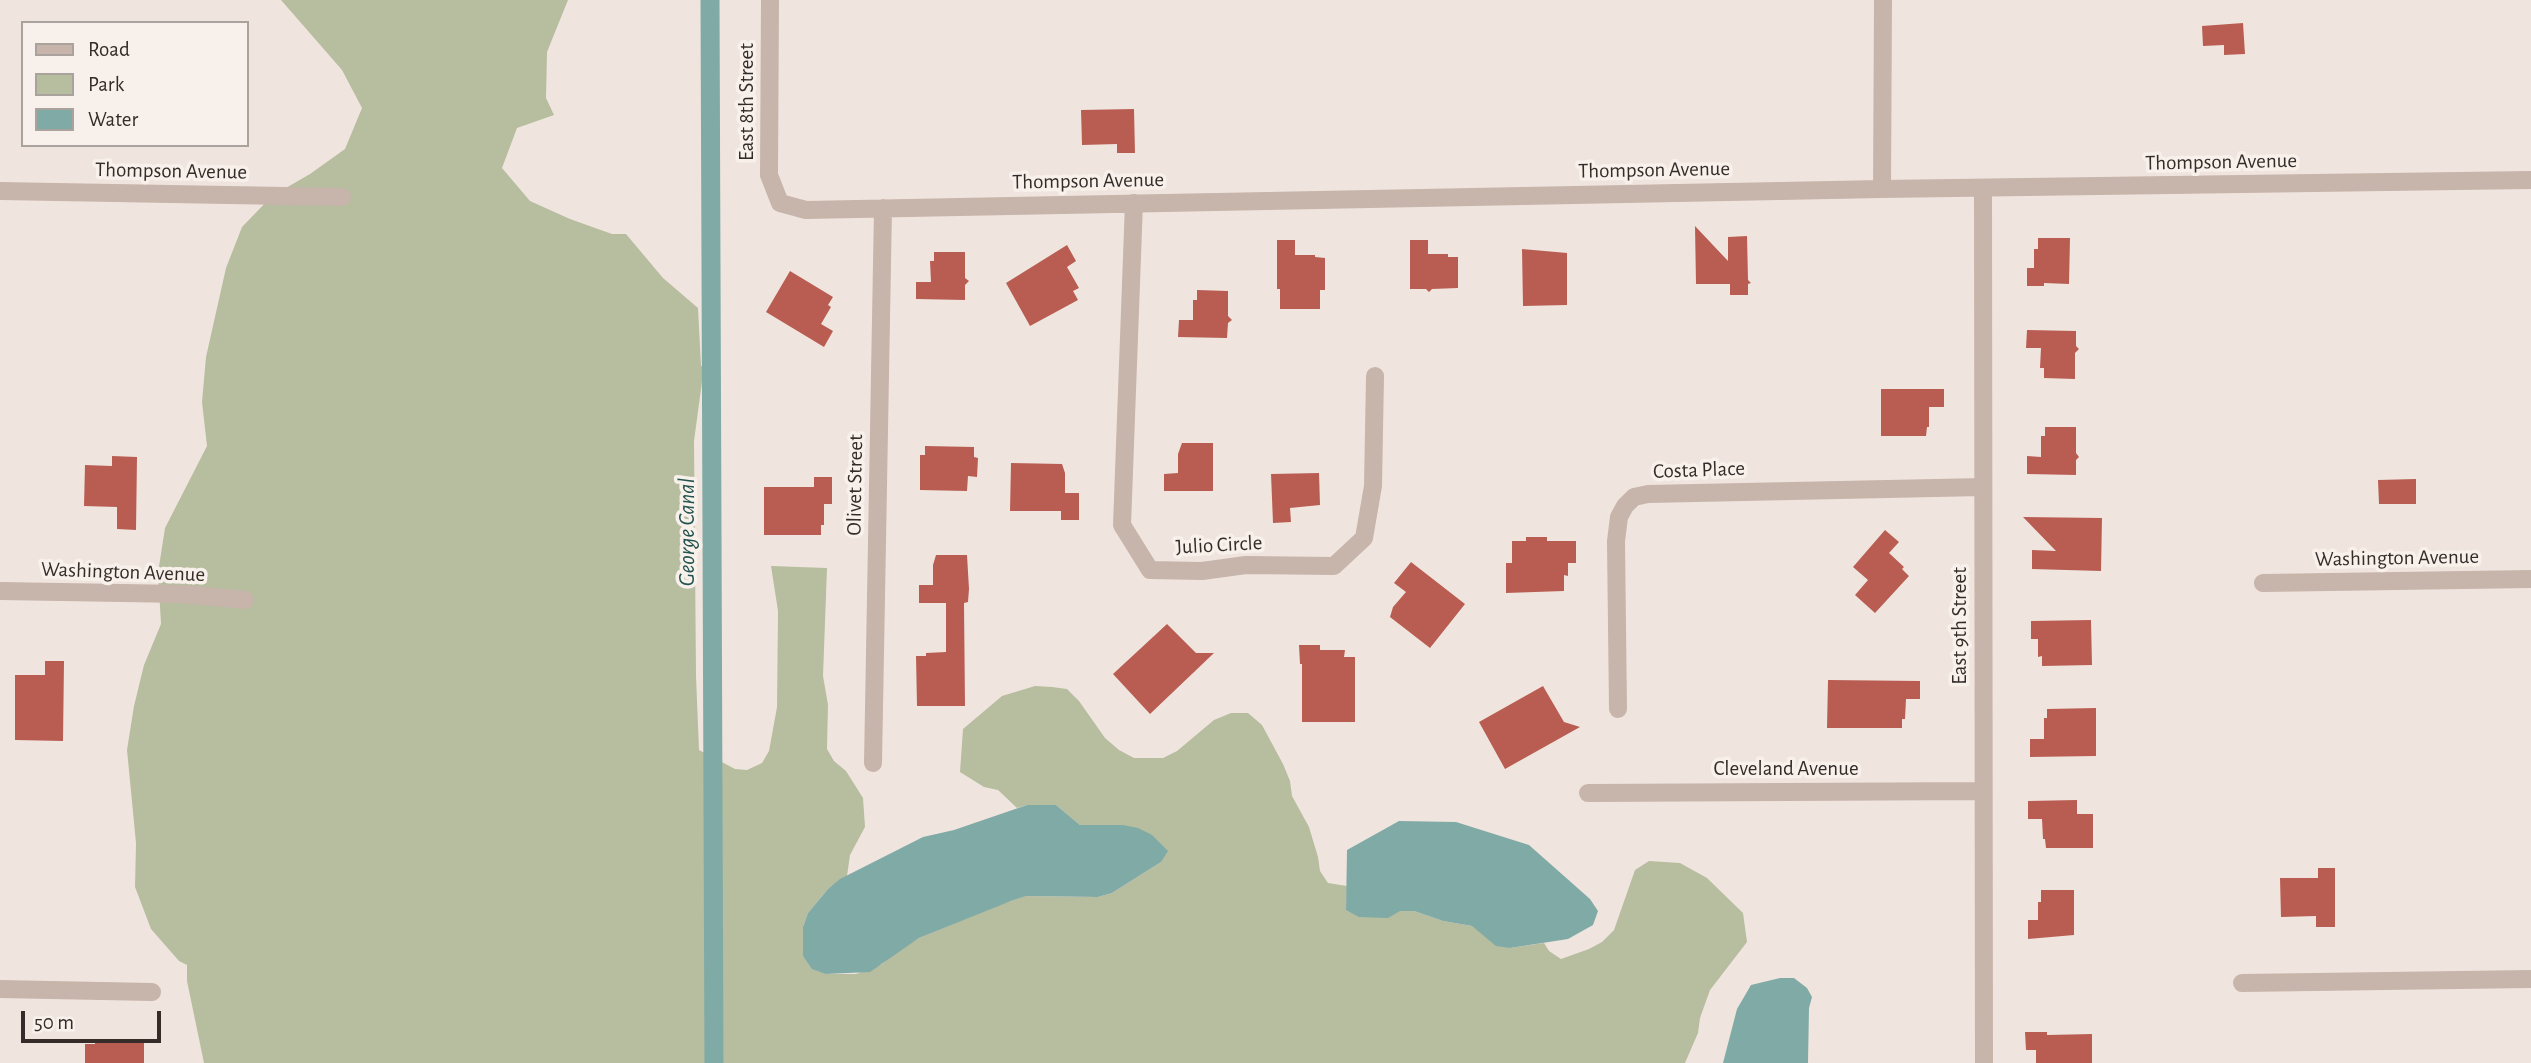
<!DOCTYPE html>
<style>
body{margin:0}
#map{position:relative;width:2531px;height:1063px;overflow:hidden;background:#f0e5de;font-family:"Alegreya Sans",sans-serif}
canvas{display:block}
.legend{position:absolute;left:21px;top:21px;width:228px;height:126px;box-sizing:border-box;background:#f8f0ea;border:2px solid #aaa29d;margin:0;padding:9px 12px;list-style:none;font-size:21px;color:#352c29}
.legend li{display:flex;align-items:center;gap:14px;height:35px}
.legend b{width:35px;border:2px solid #aaa29d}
.scale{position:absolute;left:21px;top:1011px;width:140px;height:32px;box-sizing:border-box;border:4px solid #352c29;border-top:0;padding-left:9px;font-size:21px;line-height:24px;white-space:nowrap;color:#352c29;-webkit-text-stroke:5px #f8f0ea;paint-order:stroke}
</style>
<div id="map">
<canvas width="2531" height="1063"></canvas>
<ul class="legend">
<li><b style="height:9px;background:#c7b4ab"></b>Road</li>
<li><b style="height:19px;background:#b7bd9f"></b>Park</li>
<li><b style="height:19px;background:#80aaa6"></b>Water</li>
</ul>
<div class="scale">50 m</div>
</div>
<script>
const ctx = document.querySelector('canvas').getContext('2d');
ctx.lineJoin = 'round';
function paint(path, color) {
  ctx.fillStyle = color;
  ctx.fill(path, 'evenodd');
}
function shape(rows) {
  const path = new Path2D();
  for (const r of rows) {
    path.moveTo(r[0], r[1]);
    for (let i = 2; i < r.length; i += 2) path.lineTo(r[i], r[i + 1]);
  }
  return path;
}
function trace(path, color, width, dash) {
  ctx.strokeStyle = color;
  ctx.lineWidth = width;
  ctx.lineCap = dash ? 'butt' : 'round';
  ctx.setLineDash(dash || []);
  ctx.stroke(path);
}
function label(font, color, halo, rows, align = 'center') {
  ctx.font = font + ' "Alegreya Sans",sans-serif';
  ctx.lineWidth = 7;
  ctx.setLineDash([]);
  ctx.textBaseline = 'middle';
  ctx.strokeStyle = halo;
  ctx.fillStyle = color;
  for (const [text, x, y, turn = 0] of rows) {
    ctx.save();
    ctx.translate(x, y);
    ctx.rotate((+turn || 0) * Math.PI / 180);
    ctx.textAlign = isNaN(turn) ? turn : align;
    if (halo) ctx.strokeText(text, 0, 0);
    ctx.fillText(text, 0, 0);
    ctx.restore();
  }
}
paint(shape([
 [281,0,568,0,547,52,546,98,554,115,517,128,502,168,530,201,570,219,612,234,626,234,663,278,698,308,701,366,704,367,694,441,696,676,699,750,735,769,747,770,762,763,769,751,777,707,778,611,771,566,827,568,823,676,828,705,827,749,834,761,846,771,863,798,865,827,850,855,847,876,828,889,808,913,803,927,803,956,826,974,856,974,882,964,895,953,919,938,997,906,1025,896,1098,897,1112,893,1161,862,1123,825,1080,825,1056,805,1027,805,1017,808,998,790,984,787,960,772,963,729,1002,696,1035,686,1052,687,1067,689,1079,701,1105,738,1119,750,1134,758,1163,758,1177,751,1214,720,1231,713,1248,713,1262,725,1283,764,1290,781,1292,796,1309,827,1318,857,1320,871,1328,883,1347,886,1346,910,1414,911,1443,921,1472,926,1510,948,1544,943,1549,951,1561,959,1589,949,1602,942,1614,930,1635,870,1649,861,1680,863,1707,878,1743,913,1747,942,1710,990,1700,1018,1698,1033,1685,1063,204,1063,187,981,187,965,179,961,151,929,135,887,136,843,127,750,134,706,144,665,161,624,158,573,165,528,207,446,202,402,206,357,226,268,242,227,272,196,310,174,345,149,362,108,342,70]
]), '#b7bd9f');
paint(shape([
 [1027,805,1056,805,1080,825,1123,825,1138,828,1152,835,1168,851,1161,862,1112,893,1098,897,1026,896,1011,901,919,938,870,972,826,974,812,969,803,956,803,927,808,913,828,889,840,879,923,837,954,830],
 [1399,821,1456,822,1529,845,1590,899,1598,911,1593,925,1568,939,1510,948,1496,946,1472,926,1443,921,1414,911,1400,911,1388,918,1359,917,1346,910,1347,850],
 [1780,978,1794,978,1807,988,1812,997,1809,1008,1808,1063,1723,1063,1737,1009,1751,985]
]), '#80aaa6');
trace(shape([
 [710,0,714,1063]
]), '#80aaa6', 19);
paint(shape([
 [2243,23,2245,54,2224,55,2224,45,2203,46,2202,26],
 [1134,109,1135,153,1117,153,1117,144,1082,145,1081,110],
 [1695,226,1728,261,1728,237,1747,236,1748,280,1751,283,1748,284,1748,295,1730,295,1730,284,1696,284],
 [2038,238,2070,238,2069,284,2044,283,2044,286,2027,286,2027,268,2034,268,2034,249,2038,249],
 [1277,240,1295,240,1295,255,1315,255,1315,257,1325,258,1325,290,1320,290,1320,309,1280,309,1280,289,1277,289],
 [1410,240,1428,240,1428,254,1448,254,1448,257,1458,257,1458,288,1432,289,1429,292,1426,289,1410,289],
 [1067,245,1076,261,1067,267,1079,288,1073,291,1078,300,1030,326,1006,283],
 [1522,249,1567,253,1567,305,1523,306],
 [934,252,965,252,965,278,969,281,965,285,965,300,916,299,916,282,931,282,930,261,934,261],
 [790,271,833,297,828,305,831,307,821,324,833,331,824,347,766,312],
 [1197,290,1228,291,1228,316,1232,320,1228,323,1227,338,1178,337,1179,320,1193,320,1193,300,1197,300],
 [2027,330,2076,331,2076,346,2079,349,2075,353,2075,379,2044,378,2044,368,2040,368,2041,348,2026,348],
 [1881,389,1944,389,1944,407,1929,407,1929,427,1927,427,1926,436,1881,436],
 [2045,427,2076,427,2076,453,2079,457,2076,460,2076,475,2027,474,2027,456,2041,457,2041,436,2045,436],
 [1182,443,1213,443,1213,491,1164,491,1164,474,1178,473,1178,454],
 [925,446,974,447,974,457,978,458,977,477,968,476,967,491,920,490,920,455,925,455],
 [112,456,137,457,136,530,117,529,117,507,84,506,85,465,112,466],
 [1011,463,1062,464,1065,473,1065,493,1079,493,1079,520,1061,520,1061,511,1010,511],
 [1319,473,1320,505,1290,508,1291,522,1273,523,1271,474],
 [814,477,832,477,832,504,824,504,824,525,821,525,821,535,764,535,764,487,814,487],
 [2416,479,2416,504,2379,504,2378,480],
 [2023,517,2102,518,2101,571,2032,569,2032,550,2056,551],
 [1885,530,1899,542,1889,553,1904,567,1902,569,1909,576,1875,613,1855,595,1868,580,1853,567],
 [1526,537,1547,537,1547,541,1576,541,1576,563,1568,563,1568,576,1564,575,1564,591,1506,593,1506,563,1512,563,1512,541,1526,541],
 [936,555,967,555,969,589,968,602,964,603,965,706,917,706,916,656,926,656,926,653,946,652,946,603,919,603,919,585,933,585,933,565],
 [1411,562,1465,604,1430,648,1390,617,1393,607,1406,592,1394,583],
 [2091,620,2092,665,2042,666,2042,656,2038,657,2038,639,2031,639,2031,621],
 [1167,624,1196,653,1214,653,1150,714,1113,674],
 [1299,645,1320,645,1320,650,1345,650,1344,657,1355,657,1355,722,1302,722,1302,664,1300,664],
 [45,661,64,661,63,741,15,740,15,675,45,675],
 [1828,680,1920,681,1920,699,1906,699,1905,719,1902,719,1902,728,1827,728],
 [1543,686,1564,722,1580,727,1505,769,1479,722],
 [2096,708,2096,756,2030,757,2030,739,2044,739,2044,718,2047,718,2047,709],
 [2077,800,2077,814,2093,814,2093,848,2046,848,2045,839,2043,839,2042,819,2028,819,2028,801],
 [2318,868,2335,868,2335,927,2316,927,2316,916,2281,917,2280,878,2318,878],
 [2041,890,2074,890,2074,935,2028,939,2028,920,2038,920,2038,902,2041,902],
 [2025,1032,2047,1032,2047,1035,2092,1034,2092,1063,2036,1063,2036,1050,2026,1050],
 [95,1041,144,1043,144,1063,85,1063,85,1044,95,1044]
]), '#b95d52');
trace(shape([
 [770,0,769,175,780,203,806,210,1882,189,2531,180],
 [1983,188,1984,1063],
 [1882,189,1883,0],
 [0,191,342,197],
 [1134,203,1122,525,1150,570,1202,571,1246,565,1334,566,1364,538,1373,486,1375,376],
 [2263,583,2531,579],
 [0,591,182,594,245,600],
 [1618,709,1616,541,1619,517,1625,506,1634,497,1648,494,1983,487],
 [873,763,883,208],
 [1588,793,1983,791],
 [2242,983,2531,979],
 [0,989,152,992]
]), '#c7b4ab', 18);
label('21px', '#352c29', '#f8f0ea', [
 ["East 8th Street",747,102,-90],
 ["Thompson Avenue",2221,162,-1],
 ["Thompson Avenue",1654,170,-1],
 ["Thompson Avenue",171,171,1],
 ["Thompson Avenue",1088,181,-1],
 ["Costa Place",1699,470,-2],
 ["Olivet Street",855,485,-89],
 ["Julio Circle",1219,545,-3],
 ["Washington Avenue",2397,558,-1],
 ["Washington Avenue",123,572,2],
 ["East 9th Street",1960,626,-90],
 ["Cleveland Avenue",1786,769]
]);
label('italic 23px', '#23534f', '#f8f0ea', [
 ["George Canal",687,532,-90]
]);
</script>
